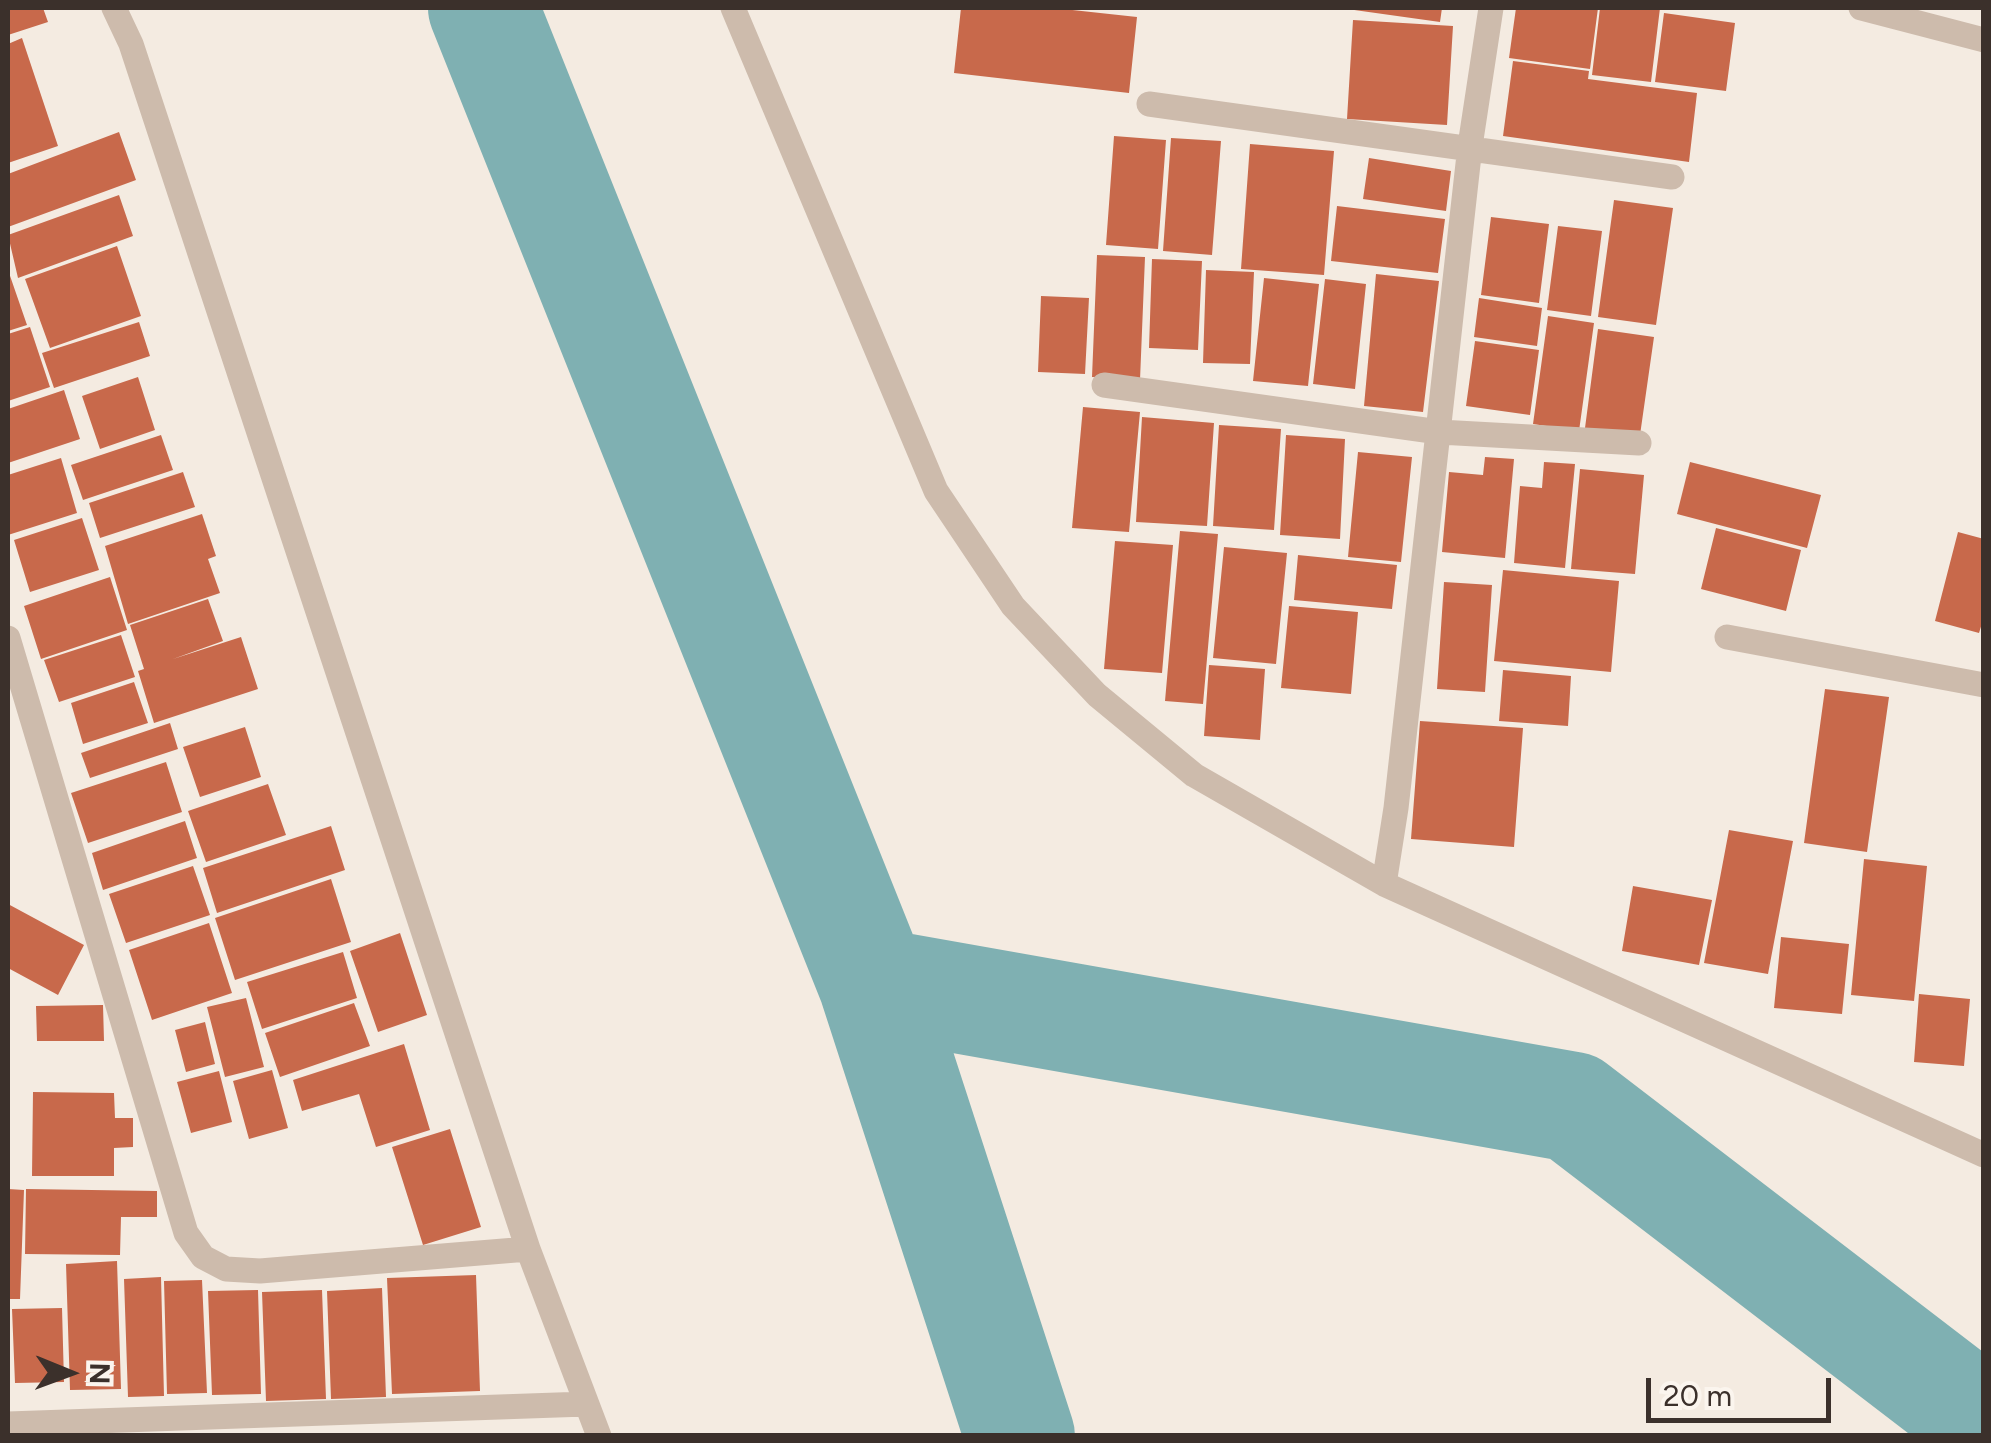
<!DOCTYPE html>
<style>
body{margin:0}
#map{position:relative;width:1991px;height:1443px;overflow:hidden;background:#f4ebe1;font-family:Figtree,sans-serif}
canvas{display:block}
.frame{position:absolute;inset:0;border:10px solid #3b302b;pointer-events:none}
.north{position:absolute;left:20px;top:1323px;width:100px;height:100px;-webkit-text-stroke:8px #fbf5ee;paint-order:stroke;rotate:91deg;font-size:28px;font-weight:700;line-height:40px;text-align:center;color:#3b302b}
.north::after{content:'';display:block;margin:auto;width:35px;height:45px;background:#3b302b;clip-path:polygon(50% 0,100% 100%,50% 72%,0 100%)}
.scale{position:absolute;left:1646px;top:1378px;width:185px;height:45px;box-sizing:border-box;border:5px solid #3b302b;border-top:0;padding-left:12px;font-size:30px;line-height:35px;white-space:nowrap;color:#3b302b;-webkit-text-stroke:8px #fbf5ee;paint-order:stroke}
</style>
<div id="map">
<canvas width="1991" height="1443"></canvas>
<div class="frame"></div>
<div class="north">N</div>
<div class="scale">20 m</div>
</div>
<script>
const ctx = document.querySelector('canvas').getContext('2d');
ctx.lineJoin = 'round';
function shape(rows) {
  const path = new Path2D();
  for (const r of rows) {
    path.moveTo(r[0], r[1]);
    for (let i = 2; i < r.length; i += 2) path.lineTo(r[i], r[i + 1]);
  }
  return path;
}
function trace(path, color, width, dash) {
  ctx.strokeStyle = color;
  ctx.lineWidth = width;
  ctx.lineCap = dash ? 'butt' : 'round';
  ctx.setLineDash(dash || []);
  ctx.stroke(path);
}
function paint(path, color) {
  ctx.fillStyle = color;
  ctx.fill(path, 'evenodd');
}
trace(shape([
 [483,8,873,983,1020,1436],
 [873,983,1573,1107,1984,1422]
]), '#7fb0b2', 110);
paint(shape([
 [8,8,43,8,48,22,8,35],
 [961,8,1054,8,1137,17,1129,93,954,73],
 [1340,8,1442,8,1440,22],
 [1516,8,1598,8,1590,69,1509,58],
 [1600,8,1660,8,1651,82,1592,75],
 [1664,13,1735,23,1726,91,1655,82],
 [1353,20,1453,26,1447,125,1347,119],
 [22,38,58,146,8,163,8,44],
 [1513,61,1589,71,1588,79,1697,93,1689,162,1503,136],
 [119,132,136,180,8,227,8,174],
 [1114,136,1166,140,1158,249,1106,245],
 [1171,138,1221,141,1212,255,1163,251],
 [1250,144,1334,151,1324,275,1241,269],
 [1369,158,1451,171,1446,211,1363,199],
 [119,195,133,236,18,278,8,235],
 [1614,200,1673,208,1656,325,1598,317],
 [1337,206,1445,219,1438,273,1331,261],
 [1491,217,1549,224,1539,303,1481,295],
 [1558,226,1602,231,1591,316,1547,310],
 [117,246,141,316,50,348,25,279],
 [1097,255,1145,257,1140,380,1092,377],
 [1152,259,1202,261,1198,350,1149,348],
 [8,270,27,325,8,331],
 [1206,270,1254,272,1250,364,1203,363],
 [1376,274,1439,281,1423,412,1364,406],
 [1264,278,1319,284,1308,386,1253,381],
 [1325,279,1366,284,1355,389,1313,384],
 [1041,296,1089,298,1085,374,1038,372],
 [1479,298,1542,308,1537,346,1474,337],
 [1548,316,1594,323,1579,431,1533,424],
 [139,322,150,356,54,388,42,353],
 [30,327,50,387,8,401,8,334],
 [1598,329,1654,337,1640,435,1585,428],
 [1475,341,1539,350,1530,415,1466,406],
 [138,377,155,430,100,449,82,396],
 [64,390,80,439,8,463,8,409],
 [1083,407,1140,412,1129,532,1072,528],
 [1142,417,1214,423,1207,526,1136,522],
 [1219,425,1281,429,1274,530,1213,526],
 [161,435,173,470,83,500,71,465],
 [1286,435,1345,439,1340,539,1280,535],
 [1358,452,1412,457,1401,562,1348,557],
 [1485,457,1514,459,1505,558,1442,552,1449,472,1483,475],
 [61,458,77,513,8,535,8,475],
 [1544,462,1575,464,1565,568,1514,563,1520,486,1542,488],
 [1690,462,1821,495,1807,548,1677,514],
 [1580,469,1644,475,1635,574,1571,569],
 [183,472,195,507,100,538,89,503],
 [202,514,216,556,208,559,220,593,128,624,105,546],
 [82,518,99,570,30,592,14,540],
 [1716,528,1801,550,1786,611,1701,589],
 [1180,531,1218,534,1203,704,1165,701],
 [1958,532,1984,539,1984,617,1979,633,1935,621],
 [1115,541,1173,545,1162,673,1104,669],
 [1224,547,1287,553,1276,664,1213,658],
 [1298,555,1397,565,1392,609,1294,600],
 [1503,570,1619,581,1611,672,1494,661],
 [110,577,127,630,41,659,24,606],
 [1444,582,1492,585,1485,692,1437,689],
 [208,599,223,641,173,659,241,637,258,689,154,723,138,671,144,669,130,625],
 [1289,606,1358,612,1351,694,1281,688],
 [121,635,135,677,59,702,44,660],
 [1209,665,1265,669,1260,740,1204,736],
 [1503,670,1571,676,1568,726,1499,721],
 [134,682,148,723,83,744,71,703],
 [1825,689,1889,697,1867,852,1804,843],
 [1420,721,1523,728,1514,847,1411,839],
 [170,723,178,749,90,778,81,753],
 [245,727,261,777,200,797,183,747],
 [166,762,182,812,88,843,71,793],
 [268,784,286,835,206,862,188,811],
 [185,821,197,858,103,890,92,853],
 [331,826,345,870,217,913,203,868],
 [1729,830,1793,841,1768,974,1704,963],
 [1864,859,1927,866,1914,1001,1851,995],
 [193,866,210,915,126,943,109,894],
 [331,879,351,942,235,980,215,918],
 [1633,886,1712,900,1699,965,1622,951],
 [8,904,84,945,58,995,8,968],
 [209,923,232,993,152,1020,129,950],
 [400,933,427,1015,378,1032,350,951],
 [1781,937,1849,944,1842,1014,1774,1008],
 [343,952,357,998,262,1029,247,982],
 [1919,994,1970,999,1964,1066,1914,1062],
 [246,998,264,1067,225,1077,207,1007],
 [354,1003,370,1046,280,1077,265,1033],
 [103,1005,104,1041,37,1041,36,1006],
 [205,1022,215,1064,186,1072,175,1030],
 [404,1044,430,1130,376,1147,359,1094,302,1111,293,1080],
 [272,1070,288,1128,249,1139,233,1081],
 [219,1071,232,1122,191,1133,177,1082],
 [33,1092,114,1093,115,1118,133,1118,133,1147,114,1148,114,1176,32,1176],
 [450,1129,481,1227,423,1245,392,1147],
 [8,1189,24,1190,20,1299,8,1299],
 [26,1189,157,1191,157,1217,121,1217,120,1255,25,1254],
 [117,1261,121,1389,70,1390,66,1264],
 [476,1275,480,1391,392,1394,387,1278],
 [161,1277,164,1396,128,1397,124,1279],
 [202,1280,207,1393,167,1394,164,1281],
 [382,1288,386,1397,331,1399,327,1291],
 [258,1290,261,1394,212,1395,208,1291],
 [322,1290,326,1399,266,1401,262,1292],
 [62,1308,64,1382,15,1383,12,1309]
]), '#c8694b');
trace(shape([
 [114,8,131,44,528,1249,599,1436],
 [733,8,936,491,1013,606,1097,695,1194,775,1384,884,1984,1155],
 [1861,8,1984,40],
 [1149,104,1672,177],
 [1104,385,1439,432,1639,443],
 [1727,637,1984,685],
 [8,638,186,1233,203,1257,226,1269,260,1271,528,1249],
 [1384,884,1396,808,1470,146,1491,8],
 [8,1424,586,1404]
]), '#cdbbac', 25);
</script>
